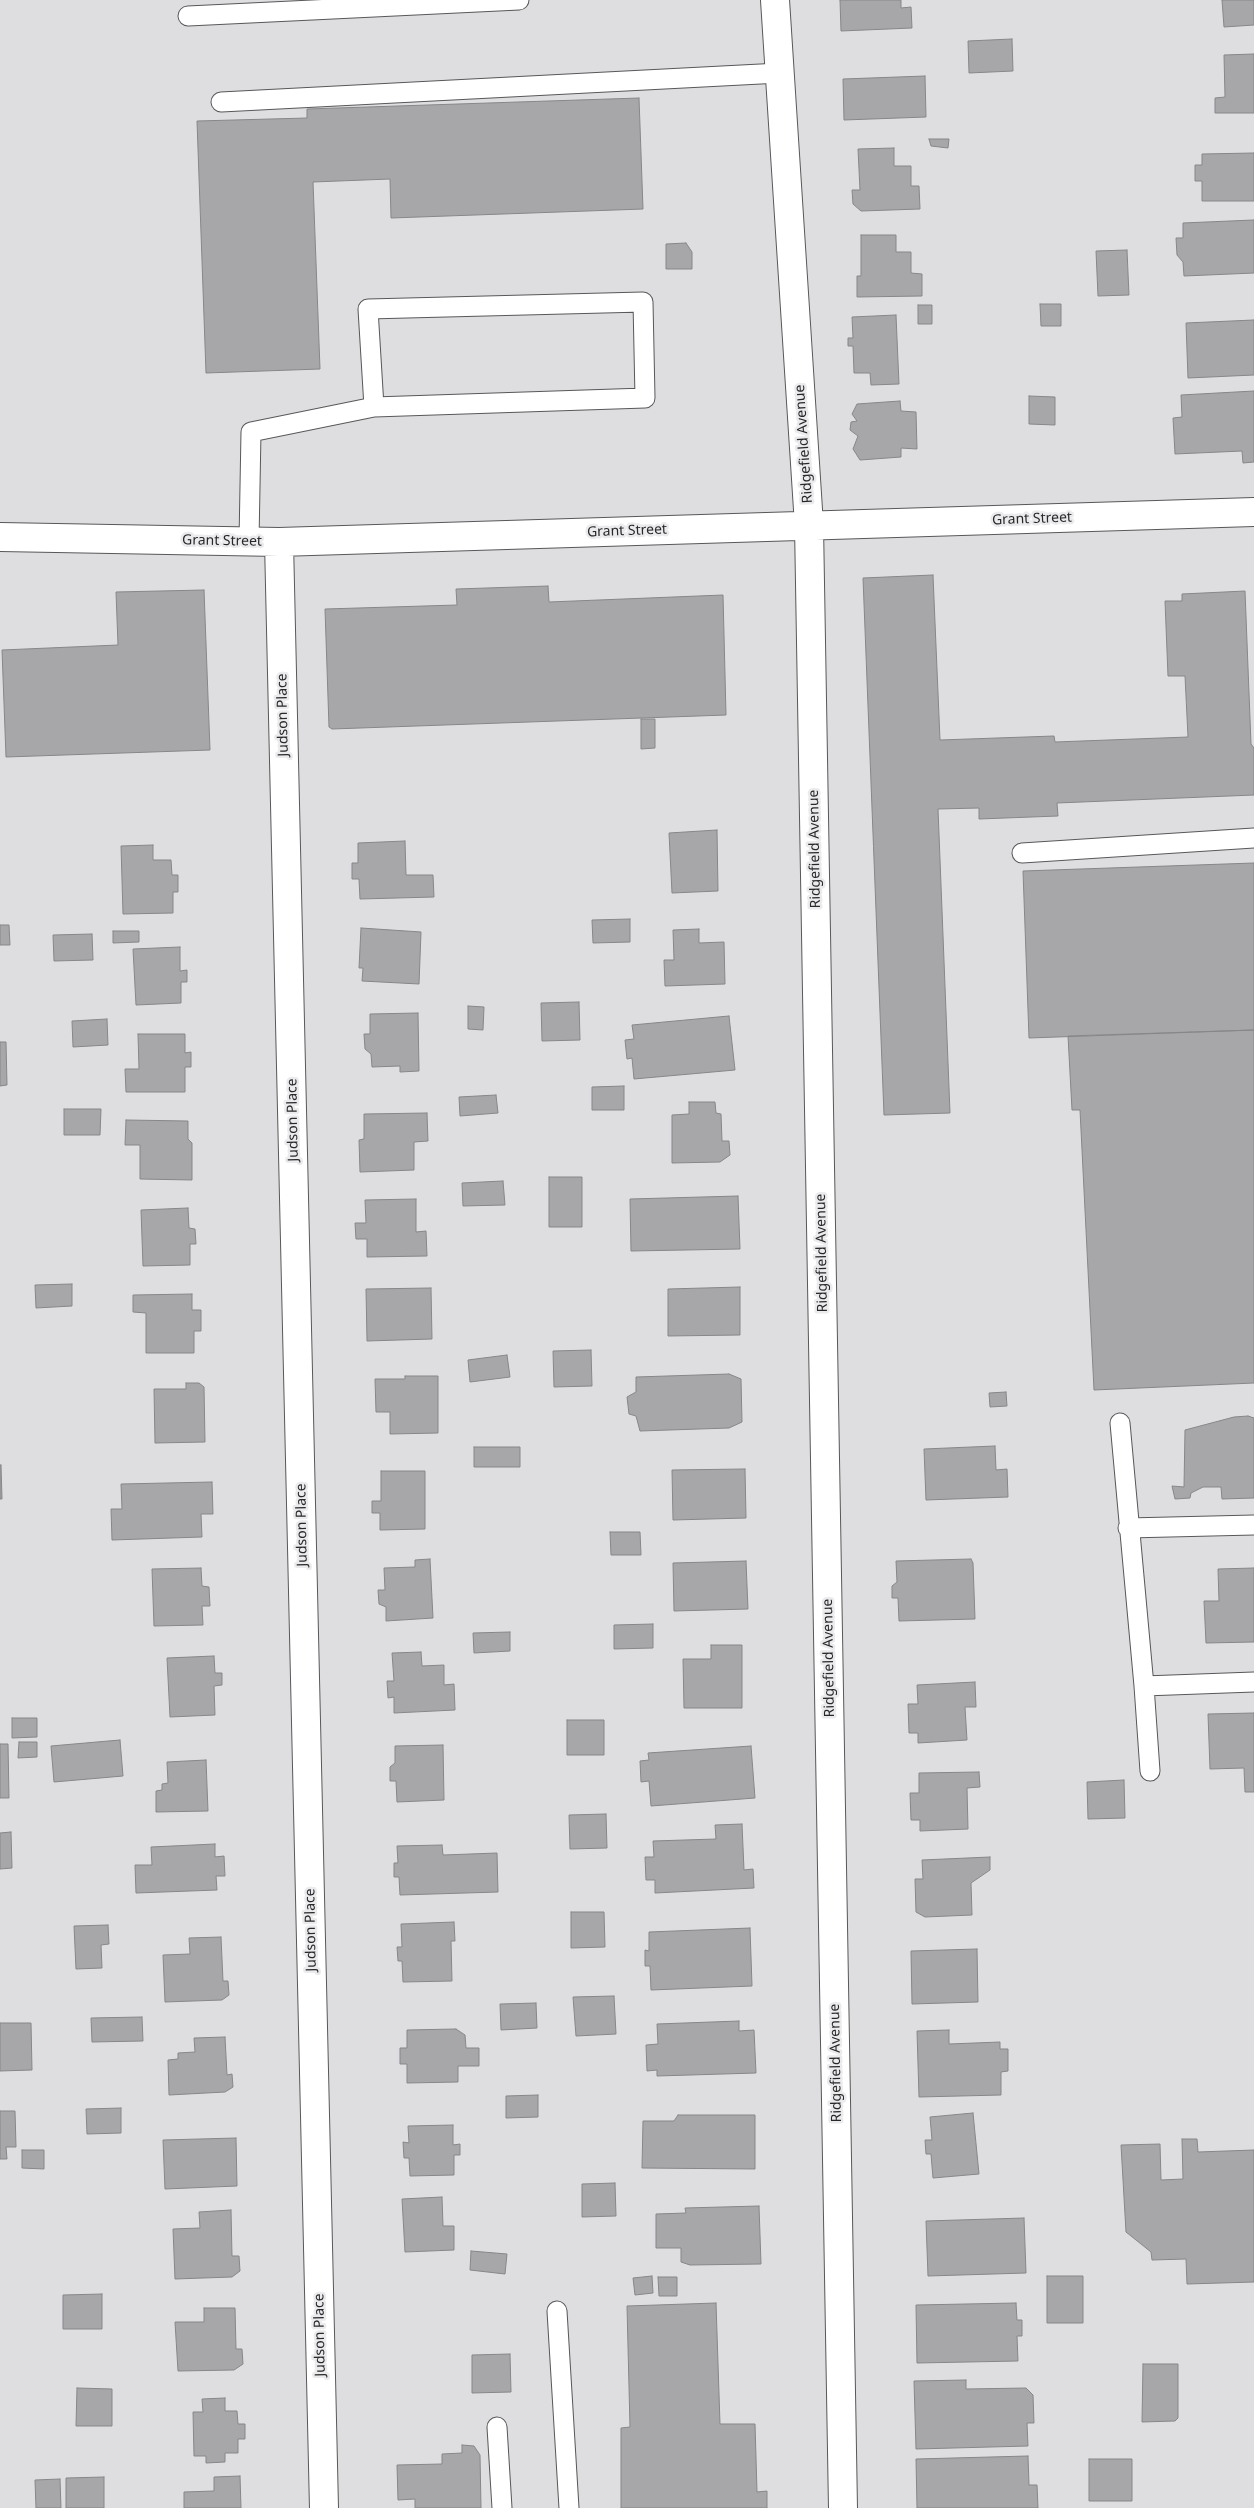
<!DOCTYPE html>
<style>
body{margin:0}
canvas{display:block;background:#dedee1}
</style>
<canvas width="1254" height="2508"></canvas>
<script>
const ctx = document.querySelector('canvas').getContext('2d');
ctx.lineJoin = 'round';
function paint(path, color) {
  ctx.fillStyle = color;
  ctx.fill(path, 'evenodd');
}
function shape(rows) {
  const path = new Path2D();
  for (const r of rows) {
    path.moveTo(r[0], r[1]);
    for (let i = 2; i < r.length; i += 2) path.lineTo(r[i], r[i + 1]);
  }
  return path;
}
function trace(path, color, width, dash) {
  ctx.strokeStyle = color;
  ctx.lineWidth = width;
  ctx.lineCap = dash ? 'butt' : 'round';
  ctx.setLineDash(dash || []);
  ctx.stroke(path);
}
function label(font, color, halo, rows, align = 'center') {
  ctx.font = font + ' "Noto Sans",sans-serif';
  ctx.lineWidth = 5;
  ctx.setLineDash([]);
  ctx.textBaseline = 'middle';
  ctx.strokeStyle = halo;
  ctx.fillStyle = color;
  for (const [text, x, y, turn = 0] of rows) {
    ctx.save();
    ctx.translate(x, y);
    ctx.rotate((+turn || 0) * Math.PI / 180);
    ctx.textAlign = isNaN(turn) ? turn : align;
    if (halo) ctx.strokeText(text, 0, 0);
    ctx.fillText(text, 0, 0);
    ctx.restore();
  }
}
const building = shape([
 [840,0,901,0,901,8,911,7,912,28,841,31,840,0],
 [1222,0,1254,0,1254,25,1224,27,1222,0],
 [1012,39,1013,71,969,73,968,41,1012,39],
 [1254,54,1254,113,1215,113,1215,98,1225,97,1224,55,1254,54],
 [925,76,926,117,844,120,843,79,925,76],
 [639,98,643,209,391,218,390,179,313,182,320,369,206,373,197,121,307,118,307,109,639,98],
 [929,139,949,139,948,148,931,146,929,139],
 [894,148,894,166,911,166,911,186,919,186,920,209,861,211,853,204,852,190,860,190,858,149,894,148],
 [1254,153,1254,201,1202,201,1202,181,1195,181,1195,165,1202,165,1202,154,1254,153],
 [1254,220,1254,273,1184,276,1183,262,1177,255,1176,238,1183,238,1183,223,1254,220],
 [861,235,896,235,896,252,911,252,911,273,922,274,922,296,857,297,857,276,861,276,861,235],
 [686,243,692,252,692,269,666,269,666,244,686,243],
 [1127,250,1129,295,1098,296,1096,251,1127,250],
 [1040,304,1061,304,1061,326,1041,326,1040,304],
 [918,305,932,305,932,324,918,324,918,305],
 [896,315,899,384,871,385,870,373,854,373,853,346,848,346,848,338,853,338,852,317,896,315],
 [1254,320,1254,375,1188,378,1186,323,1254,320],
 [1254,391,1254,462,1243,463,1242,451,1175,454,1173,418,1182,417,1181,395,1254,391],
 [1029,396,1055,397,1055,425,1029,424,1029,396],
 [900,401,901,411,916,412,917,449,901,448,901,457,860,460,853,449,858,436,850,430,851,422,857,421,852,414,857,404,900,401],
 [933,575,940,740,1054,736,1055,742,1188,737,1185,676,1168,676,1165,601,1182,601,1182,594,1245,591,1251,744,1254,748,1254,795,1057,803,1058,816,979,819,979,808,938,809,950,1113,884,1115,863,578,933,575],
 [548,586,549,602,723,595,726,715,332,729,329,727,325,609,457,605,456,589,548,586],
 [204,590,210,750,6,757,2,650,118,645,116,592,204,590],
 [641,719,655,719,655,748,641,749,641,719],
 [717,830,718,891,672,893,669,833,717,830],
 [405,841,406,875,433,875,434,897,360,899,359,879,352,879,352,863,358,863,358,843,405,841],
 [153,845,153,860,171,860,172,875,178,875,178,892,173,892,173,913,123,914,121,846,153,845],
 [1254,863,1254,1030,1029,1038,1023,871,1254,863],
 [630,919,630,942,593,943,592,920,630,919],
 [0,925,9,925,10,945,0,945,0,925],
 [361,928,421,932,419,984,362,981,363,968,359,968,361,928],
 [699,929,699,943,724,942,725,984,665,986,664,960,674,960,673,930,699,929],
 [113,931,139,931,139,942,113,943,113,931],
 [92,934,93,960,54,961,53,935,92,934],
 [180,947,180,971,187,970,187,982,181,982,181,1003,136,1005,133,949,180,947],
 [579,1002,580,1040,542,1041,541,1003,579,1002],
 [468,1006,484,1007,483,1030,468,1029,468,1006],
 [418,1013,419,1071,400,1072,400,1066,372,1067,371,1054,365,1049,364,1034,370,1034,370,1014,418,1013],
 [729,1016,735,1070,634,1079,632,1058,627,1059,625,1040,634,1039,632,1025,729,1016],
 [107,1019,108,1045,73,1047,72,1021,107,1019],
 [1254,1030,1254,1383,1094,1390,1080,1110,1072,1110,1068,1036,1254,1030],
 [138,1034,185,1034,185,1053,191,1052,191,1067,185,1067,185,1092,126,1092,125,1069,139,1069,138,1034],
 [0,1042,6,1042,7,1085,0,1086,0,1042],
 [624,1086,624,1110,592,1110,592,1087,624,1086],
 [496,1095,498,1113,460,1116,459,1097,496,1095],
 [689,1102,715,1102,716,1113,721,1114,722,1141,729,1141,730,1155,720,1162,672,1163,672,1115,689,1114,689,1102],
 [64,1109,101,1109,100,1135,64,1135,64,1109],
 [427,1113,428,1141,414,1142,414,1170,360,1172,359,1140,364,1139,364,1114,427,1113],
 [126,1120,188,1121,188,1139,192,1143,192,1180,140,1179,140,1145,125,1145,126,1120],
 [549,1177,582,1177,582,1227,549,1227,549,1177],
 [503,1181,505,1205,463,1206,462,1183,503,1181],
 [738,1196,740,1249,631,1251,630,1199,738,1196],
 [416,1199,416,1232,426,1231,427,1256,367,1257,367,1239,356,1239,355,1223,366,1223,365,1200,416,1199],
 [188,1208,189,1228,195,1229,196,1244,190,1244,190,1265,143,1266,141,1210,188,1208],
 [72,1284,72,1306,36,1308,35,1285,72,1284],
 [740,1287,740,1335,668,1336,668,1289,740,1287],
 [431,1288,432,1339,367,1341,366,1289,431,1288],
 [192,1294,192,1310,201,1310,201,1331,194,1331,194,1353,146,1353,146,1313,133,1312,133,1295,192,1294],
 [591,1350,592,1386,554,1387,553,1351,591,1350],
 [507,1355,510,1377,470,1382,468,1360,507,1355],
 [729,1374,741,1379,742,1422,729,1428,640,1431,636,1416,629,1414,627,1397,636,1392,636,1377,729,1374],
 [405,1376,438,1376,438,1433,390,1434,390,1412,376,1412,375,1379,405,1379,405,1376],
 [186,1383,199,1383,204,1387,205,1442,155,1443,154,1389,186,1389,186,1383],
 [1006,1392,1007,1406,990,1407,989,1393,1006,1392],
 [1248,1416,1254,1418,1254,1498,1222,1499,1221,1487,1203,1487,1191,1493,1190,1498,1175,1499,1172,1486,1184,1487,1185,1430,1234,1417,1248,1416],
 [995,1446,996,1470,1007,1469,1008,1497,926,1500,924,1449,995,1446],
 [474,1447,520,1447,520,1467,474,1467,474,1447],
 [1,1465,2,1499,0,1499,0,1465,1,1465],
 [745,1469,746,1518,673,1520,672,1470,745,1469],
 [381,1471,425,1471,425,1529,380,1530,380,1513,372,1513,372,1501,381,1501,381,1471],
 [212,1482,213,1514,201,1514,202,1537,112,1540,111,1509,122,1509,121,1484,212,1482],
 [610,1532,640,1532,641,1555,611,1555,610,1532],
 [430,1559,433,1618,386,1621,386,1607,379,1604,378,1590,385,1590,384,1568,415,1567,415,1560,430,1559],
 [971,1559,973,1563,975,1619,899,1621,898,1598,892,1598,892,1586,897,1582,896,1561,971,1559],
 [746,1561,748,1609,674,1611,673,1563,746,1561],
 [201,1568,202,1586,209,1587,210,1606,202,1606,203,1625,154,1626,152,1569,201,1568],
 [1254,1568,1254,1642,1206,1643,1204,1601,1219,1601,1218,1569,1254,1568],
 [653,1624,653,1648,614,1649,614,1625,653,1624],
 [510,1632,510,1651,474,1653,473,1633,510,1632],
 [711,1645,742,1645,742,1708,684,1708,683,1659,711,1659,711,1645],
 [421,1652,422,1666,444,1665,444,1685,454,1684,455,1710,394,1713,394,1697,388,1698,387,1681,394,1681,392,1653,421,1652],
 [214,1656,215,1673,222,1673,222,1685,214,1686,215,1715,170,1717,167,1658,214,1656],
 [975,1682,976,1707,965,1707,967,1740,918,1743,918,1733,909,1733,908,1704,918,1704,917,1685,975,1682],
 [1254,1713,1254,1792,1245,1792,1244,1768,1210,1769,1208,1714,1254,1713],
 [12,1718,37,1718,37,1737,12,1738,12,1718],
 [567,1720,604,1720,604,1755,567,1755,567,1720],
 [120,1740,123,1776,54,1782,51,1746,120,1740],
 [19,1742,37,1742,37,1757,18,1758,19,1742],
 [0,1744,8,1744,9,1798,0,1798,0,1744],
 [443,1745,444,1800,397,1802,396,1781,390,1781,390,1767,395,1763,395,1746,443,1745],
 [751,1746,755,1798,651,1806,649,1781,641,1782,640,1761,649,1760,648,1753,751,1746],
 [206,1760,208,1811,156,1812,156,1791,162,1790,162,1784,168,1783,167,1762,206,1760],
 [979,1772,980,1787,967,1788,968,1829,920,1831,920,1820,911,1820,910,1793,919,1793,919,1773,979,1772],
 [1124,1780,1125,1818,1088,1819,1087,1782,1124,1780],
 [606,1814,607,1848,570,1849,569,1815,606,1814],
 [742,1824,744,1870,753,1869,754,1888,655,1893,655,1880,646,1880,645,1857,654,1857,653,1841,716,1839,715,1825,742,1824],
 [11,1832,12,1868,0,1869,0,1833,11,1832],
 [215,1844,215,1857,224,1856,225,1876,216,1876,217,1890,136,1893,135,1865,152,1865,151,1847,215,1844],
 [442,1845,443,1855,497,1853,498,1892,400,1895,399,1877,394,1877,394,1863,398,1863,397,1846,442,1845],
 [990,1857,990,1870,971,1883,972,1915,925,1917,916,1912,915,1879,923,1879,922,1860,990,1857],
 [571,1912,604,1912,605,1947,571,1948,571,1912],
 [454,1922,455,1941,451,1941,452,1981,403,1982,402,1961,398,1961,397,1947,402,1947,401,1924,454,1922],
 [108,1925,109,1944,101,1945,102,1968,76,1969,74,1926,108,1925],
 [750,1928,752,1986,651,1990,650,1966,645,1966,645,1950,649,1951,649,1932,750,1928],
 [221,1937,223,1981,228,1981,229,1995,222,2000,165,2002,163,1955,190,1954,189,1938,221,1937],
 [977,1949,978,2002,912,2004,911,1951,977,1949],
 [614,1996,616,2034,576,2036,573,1997,614,1996],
 [536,2003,537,2028,501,2030,500,2004,536,2003],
 [142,2017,143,2041,92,2042,91,2018,142,2017],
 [739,2021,739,2031,754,2030,756,2073,657,2076,657,2070,647,2071,646,2045,658,2044,657,2024,739,2021],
 [0,2023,31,2023,32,2070,0,2071,0,2023],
 [456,2029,465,2035,466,2048,479,2048,479,2066,458,2066,458,2082,407,2083,407,2064,400,2064,400,2048,407,2048,407,2030,456,2029],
 [949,2030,949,2044,1000,2042,1000,2049,1008,2049,1008,2071,1001,2072,1001,2095,919,2097,917,2031,949,2030],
 [225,2037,227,2075,232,2074,233,2087,225,2092,169,2095,168,2060,178,2059,178,2053,195,2052,194,2038,225,2037],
 [538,2095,538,2117,506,2118,506,2096,538,2095],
 [121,2108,121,2133,87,2134,86,2109,121,2108],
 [0,2111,15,2111,16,2147,6,2147,7,2159,0,2159,0,2111],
 [973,2113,979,2174,933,2178,931,2154,926,2154,925,2140,932,2140,930,2117,973,2113],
 [678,2115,755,2115,755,2169,642,2168,643,2121,674,2121,678,2115],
 [453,2125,453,2145,460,2144,460,2155,454,2155,454,2175,410,2176,409,2158,404,2158,403,2142,409,2143,408,2126,453,2125],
 [236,2138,237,2186,165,2189,163,2140,236,2138],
 [1182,2139,1197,2139,1198,2152,1254,2150,1254,2282,1187,2284,1186,2259,1152,2260,1151,2252,1126,2232,1121,2145,1160,2144,1161,2180,1183,2179,1182,2139],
 [22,2150,44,2150,44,2169,22,2168,22,2150],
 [615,2183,616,2216,582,2217,582,2184,615,2183],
 [442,2197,443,2226,454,2226,454,2250,405,2252,402,2199,442,2197],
 [759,2206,761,2264,690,2265,681,2262,681,2248,656,2248,656,2214,686,2213,685,2208,759,2206],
 [231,2210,232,2256,239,2256,240,2271,232,2277,175,2279,173,2229,200,2228,199,2212,231,2210],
 [1024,2218,1026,2273,928,2276,926,2221,1024,2218],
 [471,2251,507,2254,505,2274,470,2270,471,2251],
 [652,2276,653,2293,635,2295,633,2278,652,2276],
 [1047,2276,1083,2276,1083,2323,1047,2323,1047,2276],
 [658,2277,677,2277,677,2296,659,2296,658,2277],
 [102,2294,102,2329,63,2329,63,2295,102,2294],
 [716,2303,720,2424,755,2424,757,2492,767,2491,767,2508,621,2508,621,2428,630,2427,627,2306,716,2303],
 [1016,2303,1017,2320,1022,2320,1022,2336,1017,2336,1018,2361,917,2363,916,2305,1016,2303],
 [204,2308,235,2308,236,2349,242,2349,243,2364,234,2370,178,2371,175,2322,204,2322,204,2308],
 [510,2354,511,2392,472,2393,472,2355,510,2354],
 [1143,2364,1178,2364,1178,2418,1175,2421,1142,2422,1143,2364],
 [966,2380,966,2389,1026,2388,1033,2395,1034,2423,1027,2423,1028,2446,916,2449,914,2381,966,2380],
 [77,2388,112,2389,112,2426,76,2426,77,2388],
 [225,2398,225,2411,237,2411,238,2424,245,2424,245,2439,238,2439,238,2453,225,2453,225,2462,206,2463,206,2456,194,2456,193,2412,203,2412,202,2399,225,2398],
 [462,2445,474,2446,480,2455,481,2508,415,2508,415,2499,398,2500,397,2465,442,2464,442,2454,462,2453,462,2445],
 [1028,2456,1029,2485,1037,2485,1038,2508,917,2508,916,2459,1028,2456],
 [1089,2459,1132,2459,1132,2501,1089,2501,1089,2459],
 [240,2476,241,2508,184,2508,184,2492,214,2491,214,2477,240,2476],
 [104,2477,104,2508,66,2508,66,2478,104,2477],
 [60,2479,61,2508,36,2508,35,2480,60,2479]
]);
paint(building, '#a7a7aa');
trace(building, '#87878a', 1);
const service = shape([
 [188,16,519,0],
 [221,102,780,73],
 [249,541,251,432,374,407,645,398,643,302,368,309,374,407],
 [1022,853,1254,838],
 [1120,1423,1144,1686,1254,1682],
 [1128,1528,1254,1525],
 [1144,1686,1150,1771],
 [557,2311,569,2508],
 [497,2427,502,2508]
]);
const minor = shape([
 [775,0,809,525,843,2508],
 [0,537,279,542,1254,512],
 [279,542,324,2508]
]);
trace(service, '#58585a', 21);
trace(minor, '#58585a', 30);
trace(service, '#fff', 19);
trace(minor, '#fff', 28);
label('14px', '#282829', '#ebebee', [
 ["Ridgefield Avenue",804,444,-94],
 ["Grant Street",1032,519,-2],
 ["Grant Street",627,531,-2],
 ["Grant Street",222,541,1],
 ["Judson Place",283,715,-91],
 ["Ridgefield Avenue",815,849,-91],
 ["Judson Place",293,1120,-91],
 ["Ridgefield Avenue",822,1253,-91],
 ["Judson Place",302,1525,-91],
 ["Ridgefield Avenue",829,1658,-91],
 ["Judson Place",311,1930,-91],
 ["Ridgefield Avenue",836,2063,-91],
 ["Judson Place",320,2335,-91]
]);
</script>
